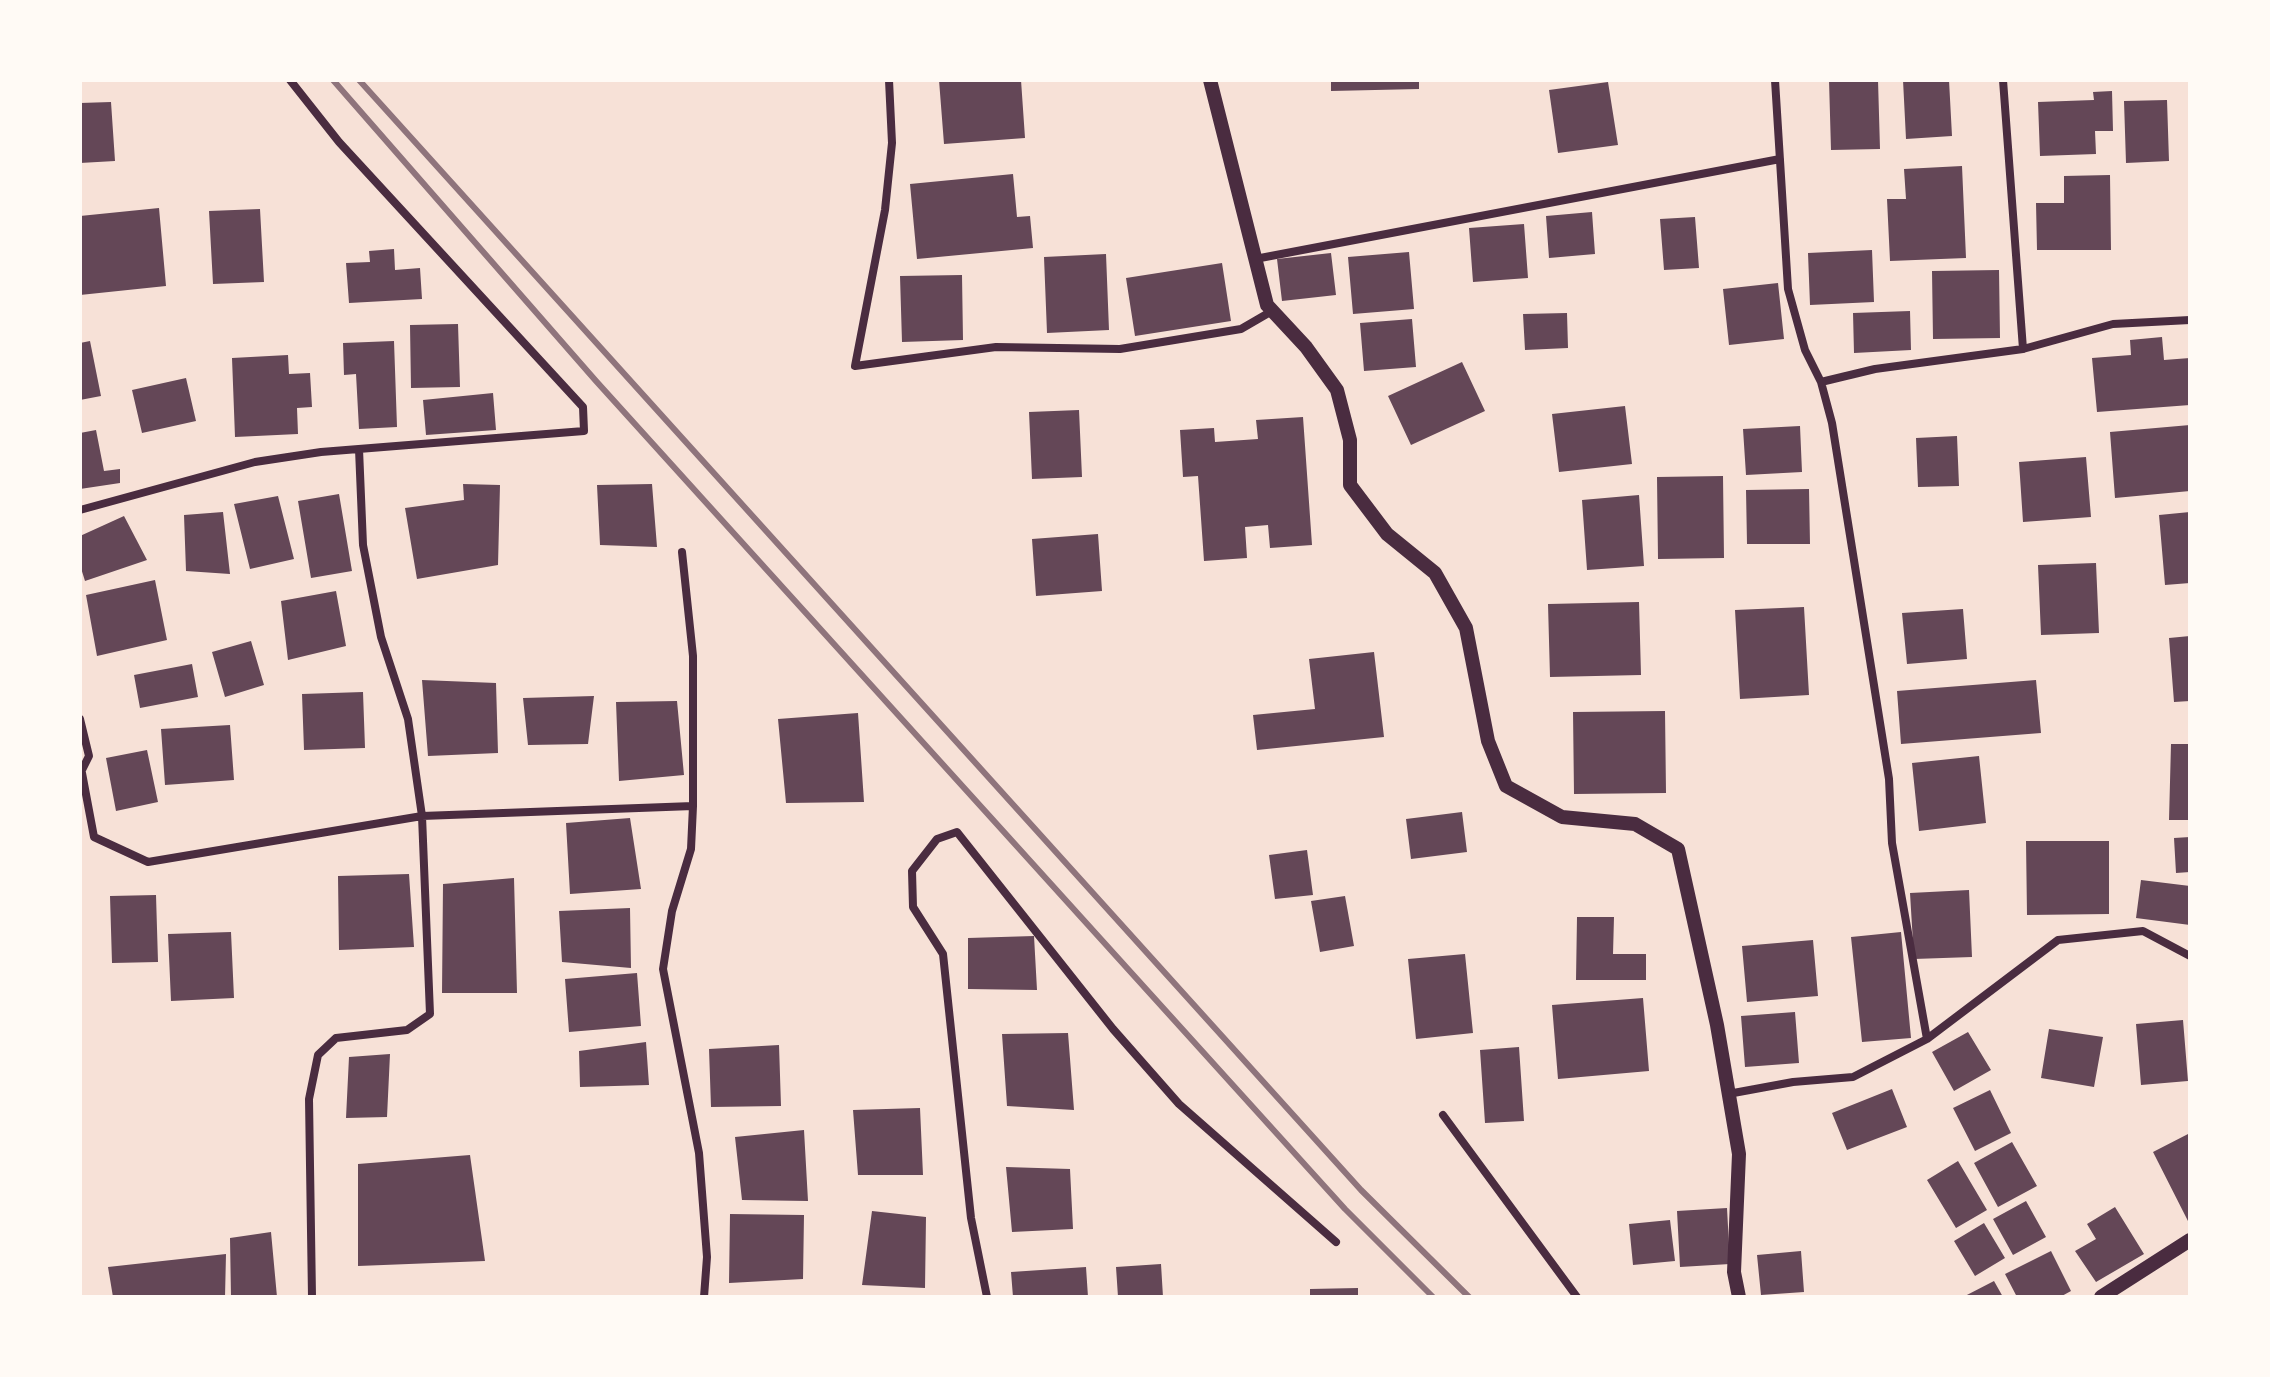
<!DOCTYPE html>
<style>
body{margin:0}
#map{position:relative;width:2270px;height:1377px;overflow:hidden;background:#f7e1d7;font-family:Inter,sans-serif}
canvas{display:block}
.frame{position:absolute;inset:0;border:82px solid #fffaf5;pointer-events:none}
</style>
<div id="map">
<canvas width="2270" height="1377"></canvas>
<div class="frame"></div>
</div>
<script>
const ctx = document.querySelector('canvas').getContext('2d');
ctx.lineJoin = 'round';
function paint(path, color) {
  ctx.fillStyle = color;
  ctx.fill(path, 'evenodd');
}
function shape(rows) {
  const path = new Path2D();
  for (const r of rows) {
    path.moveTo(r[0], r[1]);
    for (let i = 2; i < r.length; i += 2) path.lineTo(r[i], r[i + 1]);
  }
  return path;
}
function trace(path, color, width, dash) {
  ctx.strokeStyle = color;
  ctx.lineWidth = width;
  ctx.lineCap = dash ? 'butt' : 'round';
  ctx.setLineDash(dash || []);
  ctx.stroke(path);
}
paint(shape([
 [939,80,1021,80,1025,138,944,144],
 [1331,80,1419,80,1419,89,1331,91],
 [1829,80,1878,80,1880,149,1831,150],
 [1903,80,1949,80,1952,136,1906,139],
 [1608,82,1618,145,1558,153,1549,90],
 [2112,91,2113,131,2095,131,2096,154,2040,156,2038,102,2094,100,2093,92],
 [2167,100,2169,161,2126,163,2124,101],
 [111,102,115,161,80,163,80,103],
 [1962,166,1966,258,1890,261,1887,199,1906,199,1904,169],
 [1013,174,1017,217,1030,216,1033,248,917,259,910,184],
 [2110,175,2111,250,2037,250,2036,203,2064,203,2064,176],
 [159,208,166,286,80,295,80,216],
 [260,209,264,282,213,284,209,211],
 [1592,212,1595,254,1549,258,1546,216],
 [1695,217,1699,268,1664,270,1660,219],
 [1524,224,1528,278,1473,282,1469,228],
 [394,249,395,270,420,268,422,299,349,303,346,263,370,262,369,251],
 [1872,250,1874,302,1810,305,1808,253],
 [1409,252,1414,309,1353,314,1348,257],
 [1331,253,1336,295,1282,301,1277,259],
 [1106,254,1109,330,1047,333,1044,257],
 [1222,263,1231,321,1135,336,1126,278],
 [1999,270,2000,338,1933,339,1932,271],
 [962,275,963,340,902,342,900,276],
 [1778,283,1784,339,1729,345,1723,289],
 [1910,311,1911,350,1854,353,1853,313],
 [1567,313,1568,348,1525,350,1523,314],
 [1412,319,1416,367,1364,371,1360,323],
 [458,324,460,387,411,388,410,325],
 [2162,337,2164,360,2190,358,2190,405,2097,412,2092,358,2131,355,2130,340],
 [90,341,101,396,80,400,80,343],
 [394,341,397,427,359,429,356,374,344,375,343,343],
 [288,355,289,374,310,373,312,407,297,408,298,434,235,437,232,358],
 [1462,362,1485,411,1411,445,1388,396],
 [186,378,196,421,142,433,132,390],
 [493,393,496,430,426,435,423,400],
 [1625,406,1632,464,1559,472,1552,414],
 [1079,410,1082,477,1032,479,1029,412],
 [1303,417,1312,545,1270,548,1268,525,1245,527,1247,558,1204,561,1198,476,1183,477,1180,430,1214,428,1215,442,1258,439,1256,420],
 [2190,425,2190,491,2115,498,2110,432],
 [1800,426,1802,472,1746,475,1743,429],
 [96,430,104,471,120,469,120,483,80,489,80,433],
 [1957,436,1959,486,1918,487,1916,438],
 [2086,457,2091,517,2023,522,2019,462],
 [1723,476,1724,558,1658,559,1657,477],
 [463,484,500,485,498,565,417,579,405,508,464,500],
 [652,484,657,547,600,545,597,485],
 [1809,489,1810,544,1747,544,1746,490],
 [339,494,352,571,311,578,298,501],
 [1639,495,1644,566,1587,570,1582,500],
 [278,496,294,559,250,569,234,504],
 [223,512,230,574,186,571,184,515],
 [2190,512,2190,583,2165,585,2159,515],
 [124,516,147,560,85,581,80,565,80,536],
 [1098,534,1102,591,1036,596,1032,539],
 [2096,563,2099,633,2041,635,2038,565],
 [155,580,167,640,97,656,86,595],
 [336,591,346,646,288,660,281,601],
 [1639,602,1641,675,1550,677,1548,604],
 [1804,607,1809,695,1740,699,1735,610],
 [1963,609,1967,659,1907,664,1902,613],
 [2190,636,2190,701,2174,702,2169,638],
 [251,641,264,685,225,697,212,652],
 [1374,652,1384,737,1257,750,1253,715,1315,709,1309,659],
 [192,664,198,697,140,708,134,675],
 [422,680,496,683,498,753,428,756],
 [2036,680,2041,733,1901,744,1897,691],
 [363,692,365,748,304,750,302,694],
 [594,696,588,744,528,745,523,698],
 [677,701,684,775,619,781,616,702],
 [1665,711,1666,793,1574,794,1573,712],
 [858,713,864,802,786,803,778,719],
 [230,725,234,780,165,785,161,729],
 [2171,744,2190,744,2190,820,2169,820],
 [147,750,158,802,116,811,106,758],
 [1979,756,1986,823,1919,831,1912,763],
 [1462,812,1467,852,1411,859,1406,819],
 [630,818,641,889,570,894,566,823],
 [2190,837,2190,872,2176,873,2174,838],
 [2026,841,2109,841,2109,914,2027,915],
 [1307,850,1313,895,1275,899,1269,855],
 [409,874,414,947,339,950,338,876],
 [514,878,517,993,442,993,443,884],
 [2141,880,2190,886,2190,925,2136,918],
 [1969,890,1972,957,1914,959,1910,893],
 [156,895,158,962,112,963,110,896],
 [1345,896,1354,946,1320,952,1311,901],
 [630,908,631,968,562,962,559,911],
 [1577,917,1614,917,1613,954,1646,954,1646,980,1576,980],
 [231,932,234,998,171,1001,168,934],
 [1901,932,1911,1038,1862,1042,1851,937],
 [1034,936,1037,990,968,989,968,938],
 [1813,940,1818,996,1747,1002,1742,946],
 [1465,954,1473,1033,1416,1039,1408,959],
 [637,973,641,1026,569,1032,565,979],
 [1643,998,1649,1071,1558,1079,1552,1005],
 [1795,1012,1799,1063,1745,1067,1741,1016],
 [2183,1020,2188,1081,2141,1085,2136,1024],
 [2049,1029,2103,1037,2094,1087,2041,1078],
 [1968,1032,1991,1070,1954,1091,1932,1052],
 [1068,1033,1074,1110,1007,1106,1002,1034],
 [646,1042,649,1085,580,1087,579,1051],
 [779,1045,781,1106,711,1107,709,1049],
 [1519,1047,1524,1121,1485,1123,1480,1050],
 [390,1054,387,1117,346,1118,349,1057],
 [1892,1089,1907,1127,1847,1150,1832,1113],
 [1990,1090,2011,1133,1975,1151,1953,1108],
 [920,1108,923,1175,858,1175,853,1110],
 [804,1130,808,1201,742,1200,735,1137],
 [2190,1133,2190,1225,2153,1152],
 [2012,1142,2037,1186,1998,1207,1974,1163],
 [470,1155,485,1261,358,1266,358,1164],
 [1958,1161,1987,1210,1956,1228,1927,1180],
 [1006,1167,1070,1169,1073,1229,1012,1232],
 [2026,1201,2046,1237,2013,1255,1993,1219],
 [2115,1207,2144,1254,2096,1282,2075,1251,2096,1239,2087,1224],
 [1727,1208,1730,1264,1680,1267,1677,1211],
 [872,1211,926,1217,925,1288,862,1285],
 [730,1214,804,1215,803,1279,729,1283],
 [1670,1220,1675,1261,1633,1265,1629,1224],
 [1984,1223,2005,1258,1975,1276,1954,1241],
 [271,1232,277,1297,231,1297,230,1238],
 [1801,1251,1804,1292,1761,1295,1757,1255],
 [2051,1251,2071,1291,2060,1297,2017,1297,2005,1274],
 [226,1254,225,1297,113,1297,108,1267],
 [1161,1264,1163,1297,1118,1297,1116,1267],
 [1086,1267,1088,1297,1013,1297,1011,1272],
 [1994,1281,2003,1297,1963,1297],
 [1358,1288,1358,1297,1310,1297,1310,1289]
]), '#644757');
trace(shape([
 [889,80,892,143,885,210,855,366,996,347,1120,349,1241,329,1272,311],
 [1775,80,1788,289,1805,350,1821,382,1875,369,2023,349,2113,324,2190,320],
 [2003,80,2023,349],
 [1255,259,1780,159],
 [1821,382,1832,423,1889,779,1892,843,1927,1039],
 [80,510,255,462,321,452,584,431,583,407,339,142,290,80],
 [682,552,693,656,693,806,691,849,672,911,663,969,699,1153,707,1257,704,1297],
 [80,719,89,756,80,774],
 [82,773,94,837,148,862,422,816,693,806],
 [1728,1094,1793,1082,1853,1077,1927,1039,2058,940,2143,931,2190,956],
 [1443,1115,1577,1297],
 [312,1297,309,1099,318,1055,336,1038,407,1030,430,1014,422,816,408,719,381,637,363,545,359,449],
 [987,1297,971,1218,943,954,913,907,912,871,937,839,957,832,1113,1029,1179,1104,1336,1242]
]), '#4a2c40', 8);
trace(shape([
 [1210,80,1267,305,1306,347,1337,390,1350,440,1350,485,1387,534,1435,573,1466,628,1488,741,1506,786,1562,817,1635,824,1678,849,1717,1025,1739,1154,1734,1272,1739,1297],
 [2101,1297,2190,1240]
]), '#4a2c40', 14);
trace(shape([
 [333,80,596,381,1345,1209,1433,1297],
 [359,80,1361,1190,1469,1297]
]), '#8f747c', 6);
</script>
